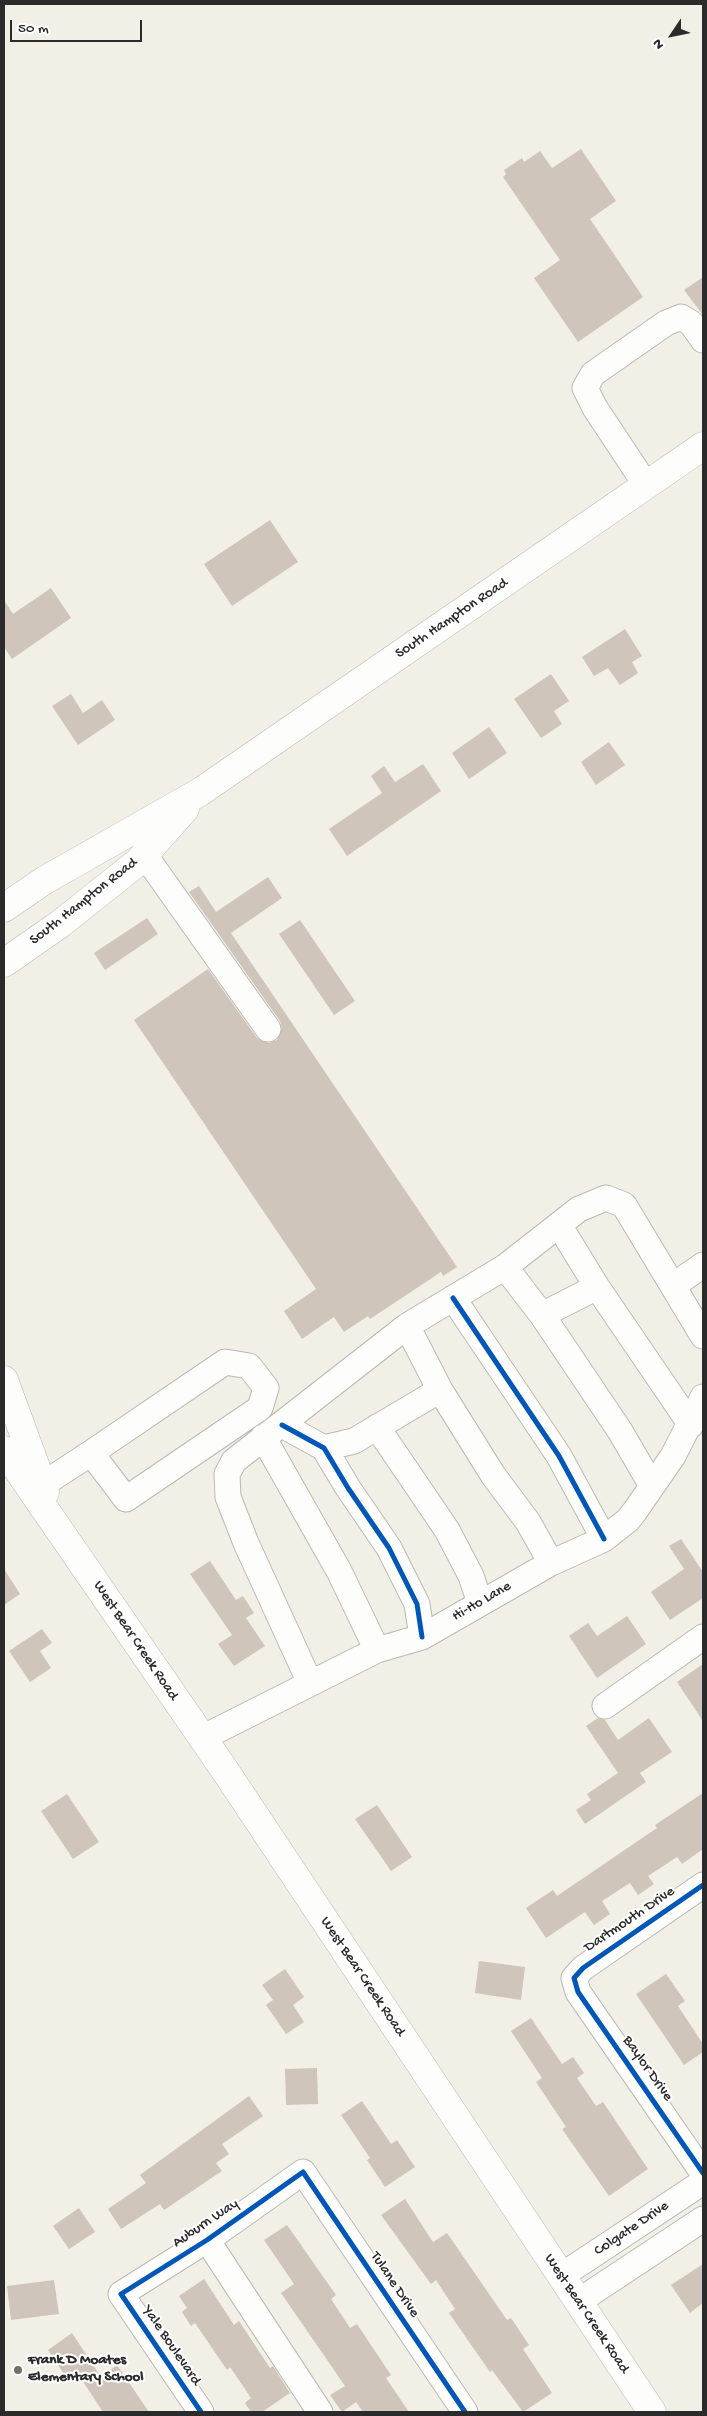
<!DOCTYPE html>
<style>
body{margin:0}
#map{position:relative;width:707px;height:2416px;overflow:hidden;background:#f2efe7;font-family:"Gochi Hand",sans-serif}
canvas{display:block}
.frame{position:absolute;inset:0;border:5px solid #2b2b2b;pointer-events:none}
.north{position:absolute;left:647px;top:10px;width:50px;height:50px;-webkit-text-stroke:4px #fff;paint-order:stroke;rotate:236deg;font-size:14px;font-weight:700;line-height:20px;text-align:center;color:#2b2b2b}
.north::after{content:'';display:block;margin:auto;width:18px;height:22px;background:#2b2b2b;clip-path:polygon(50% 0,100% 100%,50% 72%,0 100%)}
.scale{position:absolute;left:10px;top:20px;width:132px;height:22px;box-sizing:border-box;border:2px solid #2b2b2b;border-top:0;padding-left:6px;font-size:15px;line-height:18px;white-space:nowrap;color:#2b2b2b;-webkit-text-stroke:4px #fff;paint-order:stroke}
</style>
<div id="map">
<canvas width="707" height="2416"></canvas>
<div class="frame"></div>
<div class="north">N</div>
<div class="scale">50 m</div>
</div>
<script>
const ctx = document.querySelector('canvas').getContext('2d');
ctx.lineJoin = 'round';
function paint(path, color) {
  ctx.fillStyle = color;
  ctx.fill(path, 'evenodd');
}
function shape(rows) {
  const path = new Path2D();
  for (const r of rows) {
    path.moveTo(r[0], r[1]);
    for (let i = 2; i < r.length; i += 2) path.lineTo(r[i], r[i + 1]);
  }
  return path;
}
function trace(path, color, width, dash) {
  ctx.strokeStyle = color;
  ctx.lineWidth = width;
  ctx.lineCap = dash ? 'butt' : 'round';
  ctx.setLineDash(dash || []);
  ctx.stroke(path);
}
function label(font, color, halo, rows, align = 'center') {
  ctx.font = font + ' "Gochi Hand",sans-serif';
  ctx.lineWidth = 4;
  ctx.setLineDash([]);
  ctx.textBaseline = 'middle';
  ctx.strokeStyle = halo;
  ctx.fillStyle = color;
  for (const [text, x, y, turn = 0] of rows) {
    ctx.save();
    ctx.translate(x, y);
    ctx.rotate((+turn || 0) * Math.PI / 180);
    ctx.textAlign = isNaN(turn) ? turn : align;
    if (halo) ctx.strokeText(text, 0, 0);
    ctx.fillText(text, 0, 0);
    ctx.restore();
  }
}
paint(shape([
 [581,149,616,201,590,219,643,297,578,342,534,278,560,260,503,177,506,174,504,170,522,158,524,162,540,151,552,168],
 [703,277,703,315,684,290],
 [270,520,298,562,232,606,204,564],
 [51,588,71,618,12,659,4,647,4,600,13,614],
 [625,629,642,656,632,662,638,673,620,685,608,668,594,676,582,657],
 [551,674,569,701,554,711,562,724,541,738,514,699],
 [71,694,83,713,102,700,115,720,78,745,52,706],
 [489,727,507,753,469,779,452,753],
 [609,742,625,765,596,785,581,762],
 [423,764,441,791,347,856,329,829,382,793,371,776,384,766,395,782],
 [268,877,282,898,231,933,457,1267,443,1276,441,1272,370,1319,368,1316,344,1332,334,1317,302,1339,284,1311,316,1289,134,1020,208,969,257,1038,269,1043,277,1040,282,1028,280,1021,189,892,199,886,216,912],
 [147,918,158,934,105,970,94,953],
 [300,920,355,1001,334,1015,279,934],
 [681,1539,703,1572,703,1598,670,1620,651,1592,684,1569,669,1546],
 [210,1561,236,1600,243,1596,254,1613,246,1618,265,1646,234,1666,218,1644,232,1635,190,1574],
 [4,1569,20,1594,4,1605],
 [627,1616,646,1644,597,1678,569,1636,588,1623,597,1636],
 [42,1629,52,1643,40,1651,51,1668,30,1682,9,1651],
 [703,1664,703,1721,677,1682],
 [598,1718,605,1720,618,1740,649,1718,672,1752,640,1773,646,1782,585,1824,576,1810,591,1800,587,1794,618,1773,586,1726],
 [703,1793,703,1849,682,1864,677,1857,648,1876,654,1884,638,1895,630,1883,602,1901,610,1914,594,1925,585,1912,546,1938,526,1908,553,1890,557,1896,657,1828,655,1825],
 [67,1794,99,1842,73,1859,41,1811],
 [377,1805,412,1857,391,1871,355,1819],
 [479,1961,525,1967,521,2000,475,1993],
 [285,1969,304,1997,293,2005,304,2022,286,2034,266,2005,273,2000,262,1985],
 [666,1974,685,2001,678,2006,703,2044,703,2052,684,2065,636,1994],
 [531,2018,562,2064,573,2057,584,2073,577,2078,596,2106,603,2102,648,2169,609,2196,562,2129,566,2127,536,2082,542,2078,511,2031],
 [317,2068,318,2104,286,2105,285,2069],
 [249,2096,263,2116,222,2144,229,2154,216,2163,222,2171,164,2210,160,2204,121,2229,108,2209,146,2183,140,2175],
 [362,2101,391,2144,397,2140,415,2167,385,2187,367,2160,370,2158,341,2115],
 [405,2199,433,2242,447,2233,507,2320,511,2318,529,2345,523,2349,552,2393,523,2412,492,2370,490,2372,449,2313,455,2309,436,2280,431,2284,381,2215],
 [79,2208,95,2232,69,2249,53,2226],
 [287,2225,336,2295,331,2299,350,2328,357,2324,391,2375,386,2378,409,2412,363,2412,356,2402,342,2412,330,2395,345,2386,281,2293,294,2284,264,2240],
 [703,2264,703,2303,690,2313,671,2285],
 [204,2279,234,2325,239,2321,270,2368,273,2366,290,2393,262,2412,251,2412,245,2403,251,2398,230,2367,227,2370,195,2323,191,2326,182,2312,187,2308,179,2296],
 [54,2280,59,2314,11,2320,7,2286],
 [72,2333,101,2377,117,2365,149,2412,103,2412,76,2371,66,2377,48,2350]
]), '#cfc5ba');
const minor = shape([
 [646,485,595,408,585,388,593,374,666,323,681,317,691,323,703,340],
 [144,854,268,1029],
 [559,1225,597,1287,691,1425],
 [505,1267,542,1315,620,1431,652,1486],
 [674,1285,703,1265],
 [453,1298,559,1456,604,1539],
 [542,1315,597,1287],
 [407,1326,440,1390,493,1475,528,1522,551,1563],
 [282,1425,324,1448,348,1488,389,1548,417,1604,422,1637],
 [377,1427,447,1530,471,1576,480,1603],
 [263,1437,339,1571,377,1650],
 [324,1448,354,1441,440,1390],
 [42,1485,91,1453,225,1362,249,1366,266,1388,260,1408,126,1499,91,1453],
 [310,1683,246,1543,228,1497,227,1474,234,1461,407,1326,505,1267,579,1209,606,1198,624,1205,703,1336],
 [605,1706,703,1637],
 [202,1738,377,1650,422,1637,551,1563,604,1539,628,1520,635,1511,673,1456,703,1397],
 [703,1885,583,1968,574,1978,578,1992,703,2173],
 [207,2240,320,2412],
 [561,2276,703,2182],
 [579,2301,703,2219],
 [201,2412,121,2294,207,2240,303,2172,465,2412]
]);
const major = shape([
 [4,908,45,880,200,792,703,446],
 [4,963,60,924,138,862,185,809],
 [4,1380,45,1492],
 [4,1450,226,1772,652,2412]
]);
trace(minor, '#bab9b3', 27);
trace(major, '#bab9b3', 29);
trace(minor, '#fdfdfb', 25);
trace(major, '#fdfdfb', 28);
trace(shape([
 [453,1298,559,1456,604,1539],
 [282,1425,324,1448,348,1488,389,1548,417,1604,422,1637],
 [703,1885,583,1968,574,1978,578,1992,703,2173],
 [201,2412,121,2294,207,2240,303,2172,465,2412]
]), '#0057b8', 5);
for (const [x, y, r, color] of [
 [18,2370,5,"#71706d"]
]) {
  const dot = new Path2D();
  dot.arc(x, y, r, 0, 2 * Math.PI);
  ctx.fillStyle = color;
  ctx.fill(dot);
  trace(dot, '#fff', 2);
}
label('15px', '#2b2b2b', '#fff', [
 ["South Hampton Road",452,619,-34],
 ["South Hampton Road",84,902,-38],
 ["Hi-Ho Lane",482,1602,-30],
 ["West Bear Creek Road",135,1641,56],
 ["Dartmouth Drive",630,1920,-34],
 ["West Bear Creek Road",362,1977,56],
 ["Baylor Drive",647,2069,55],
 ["Auburn Way",206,2224,-34],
 ["Colgate Drive",632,2229,-34],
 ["Tulane Drive",394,2285,56],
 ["West Bear Creek Road",586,2314,56],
 ["Yale Boulevard",171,2346,56]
]);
label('bold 15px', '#2b2b2b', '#fff', [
 ["Frank D Moates",28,2361],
 ["Elementary School",28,2378]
], 'left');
</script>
